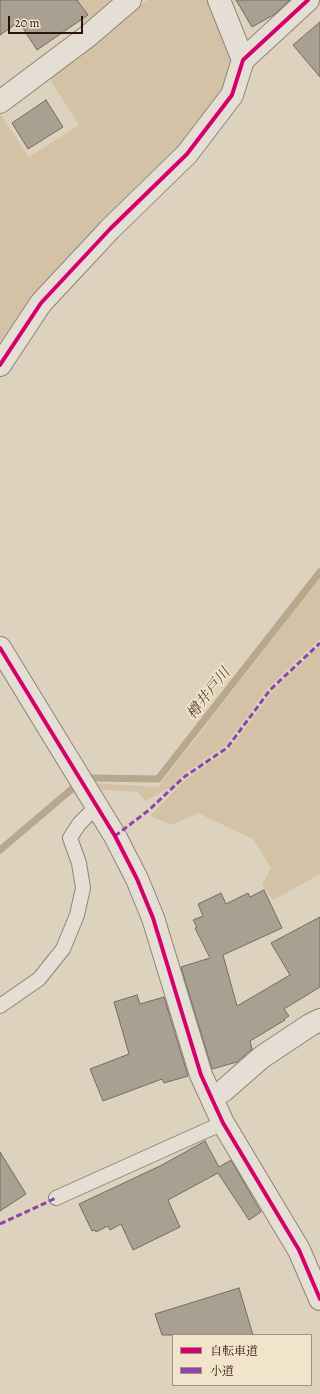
<!DOCTYPE html>
<meta charset="utf-8">
<style>
body{margin:0}
#map{position:relative;width:320px;height:1394px;overflow:hidden;background:#ddd2bd;font-family:Alegreya,"Noto Serif JP",serif}
canvas{display:block}
.legend{position:absolute;left:172px;top:1334px;width:140px;height:52px;box-sizing:border-box;background:#f2e4cb;border:1px solid #a2917e;margin:0;padding:5px 7px;list-style:none;font-size:12px;color:#29150b}
.legend li{display:flex;align-items:center;gap:8px;height:20px}
.legend b{width:20px;border:1px solid #a2917e}
.scale{position:absolute;left:8px;top:16px;width:75px;height:18px;box-sizing:border-box;border:2px solid #29150b;border-top:0;padding-left:5px;font-size:12px;line-height:14px;white-space:nowrap;color:#29150b;-webkit-text-stroke:3px #f2e4cb;paint-order:stroke}
</style>
<div id="map">
<canvas width="320" height="1394"></canvas>
<ul class="legend">
<li><b style="height:5px;background:#d6006c"></b>自転車道</li>
<li><b style="height:5px;background:#8e44ad"></b>小道</li>
</ul>
<div class="scale">20 m</div>
</div>
<script>
const ctx = document.querySelector('canvas').getContext('2d');
ctx.lineJoin = 'round';
function paint(path, color) {
  ctx.fillStyle = color;
  ctx.fill(path, 'evenodd');
}
function shape(rows) {
  const path = new Path2D();
  for (const r of rows) {
    path.moveTo(r[0], r[1]);
    for (let i = 2; i < r.length; i += 2) path.lineTo(r[i], r[i + 1]);
  }
  return path;
}
function trace(path, color, width, dash) {
  ctx.strokeStyle = color;
  ctx.lineWidth = width;
  ctx.lineCap = dash ? 'butt' : 'round';
  ctx.setLineDash(dash || []);
  ctx.stroke(path);
}
function label(font, color, halo, rows, align = 'center') {
  ctx.font = font + ' Alegreya,"Noto Serif JP",serif';
  ctx.lineWidth = 3.5;
  ctx.setLineDash([]);
  ctx.textBaseline = 'middle';
  ctx.strokeStyle = halo;
  ctx.fillStyle = color;
  for (const [text, x, y, turn = 0] of rows) {
    ctx.save();
    ctx.translate(x, y);
    ctx.rotate((+turn || 0) * Math.PI / 180);
    ctx.textAlign = isNaN(turn) ? turn : align;
    if (halo) ctx.strokeText(text, 0, 0);
    ctx.fillText(text, 0, 0);
    ctx.restore();
  }
}
paint(shape([
 [71,0,118,0,85,28],
 [147,0,210,0,233,54,230,80,208,115,0,353,0,115,1,115,29,157,79,125,49,78],
 [320,578,320,639,267,689,225,746,186,772,170,788,145,801,138,792,96,789,92,783,158,787],
 [320,645,320,874,273,900,262,885,271,868,253,839,198,813,172,825,150,816,185,780,229,750,272,692]
]), '#d3c2a6');
trace(shape([
 [92,778,158,779,320,572],
 [0,850,73,788]
]), '#b9a78c', 7);
const building = shape([
 [0,0,77,0,88,15,37,50,19,22,0,35,0,0],
 [236,0,290,0,275,14,252,27,236,0],
 [320,22,320,77,293,45,320,22],
 [46,100,63,127,28,149,12,123,46,100],
 [264,890,282,928,223,955,237,1006,290,975,271,943,320,917,320,987,284,1009,289,1016,284,1019,285,1020,250,1041,252,1049,237,1062,212,1069,181,967,210,958,195,928,197,927,193,920,203,916,198,904,221,893,226,904,248,893,250,897,264,890],
 [137,995,140,1004,164,997,188,1076,164,1083,162,1079,103,1101,90,1069,129,1054,114,1002,137,995],
 [205,1141,219,1167,231,1160,261,1212,249,1220,218,1173,168,1200,180,1227,133,1250,121,1224,110,1230,108,1226,96,1232,95,1230,92,1231,79,1204,162,1165,205,1141],
 [0,1152,26,1194,0,1211,0,1152],
 [239,1288,253,1335,162,1335,155,1314,239,1288]
]);
paint(building, '#a9a092');
trace(building, '#746c61', 1);
const lane = shape([
 [0,1006,39,979,63,949,77,915,83,888,79,863,70,838,79,824,97,806],
 [56,1198,223,1123]
]);
const street = shape([
 [219,0,243,60],
 [0,102,88,36,130,0],
 [0,365,41,303,110,229,187,154,232,95,243,60,308,0],
 [0,648,115,836,137,879,153,918,201,1075,223,1123,299,1250,320,1299],
 [212,1098,223,1091,262,1057,310,1025,320,1020]
]);
trace(lane, '#8e8578', 16);
trace(street, '#8e8578', 24);
trace(lane, '#e4ded4', 14);
trace(street, '#e4ded4', 22);
trace(shape([
 [115,836,149,810,184,777,227,748,270,690,320,643],
 [0,1224,56,1198]
]), '#8e44ad', 3, [6, 3]);
trace(shape([
 [0,365,41,303,110,229,187,154,232,95,243,60,308,0],
 [0,648,115,836,137,879,153,918,201,1075,223,1123,299,1250,320,1299]
]), '#d6006c', 4);
label('italic 15px', '#5c4836', '#f2e4cb', [
 ["樽井戸川",209,694,-52]
]);
</script>
